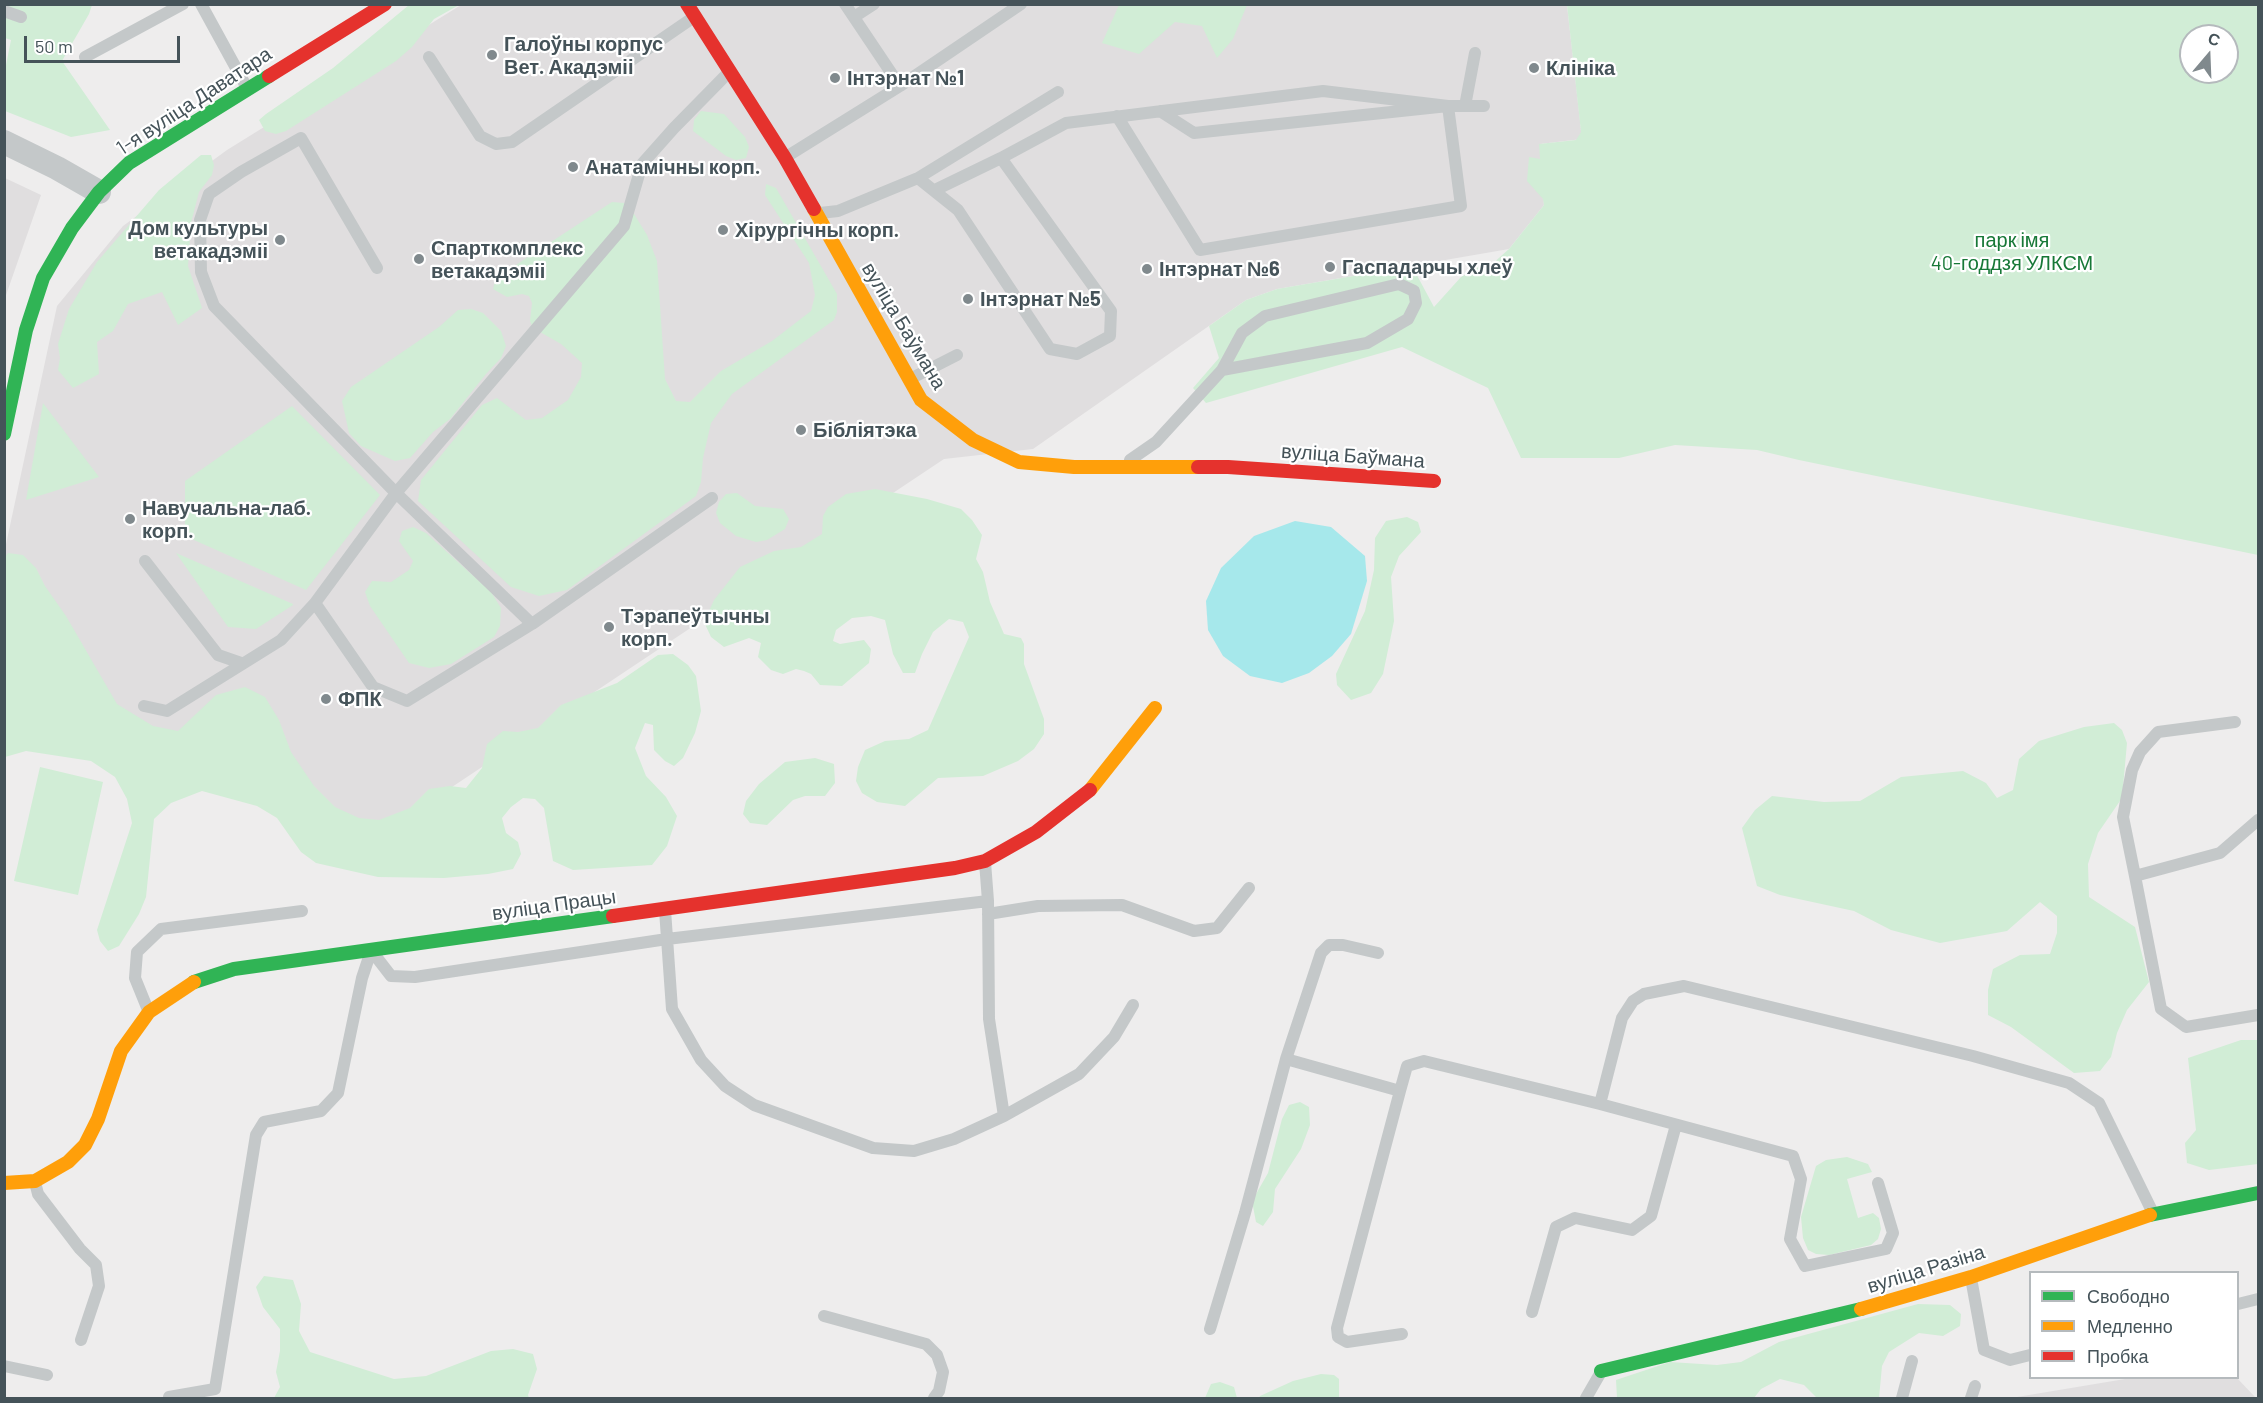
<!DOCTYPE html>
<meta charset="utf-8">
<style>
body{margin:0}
#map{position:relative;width:2263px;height:1403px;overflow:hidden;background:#eeeded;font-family:Barlow,sans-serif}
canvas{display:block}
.frame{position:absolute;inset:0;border:6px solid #455359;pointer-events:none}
.legend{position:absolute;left:2029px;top:1271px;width:210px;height:108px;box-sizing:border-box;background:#fff;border:2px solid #b5babd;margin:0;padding:8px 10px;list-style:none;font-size:18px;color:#455359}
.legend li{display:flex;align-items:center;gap:12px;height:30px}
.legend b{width:30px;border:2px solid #b5babd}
.north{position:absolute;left:2179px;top:24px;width:60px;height:60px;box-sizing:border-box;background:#fff;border:2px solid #b5babd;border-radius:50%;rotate:19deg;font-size:16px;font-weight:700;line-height:24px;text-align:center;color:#455359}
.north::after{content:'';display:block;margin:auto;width:21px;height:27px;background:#80898d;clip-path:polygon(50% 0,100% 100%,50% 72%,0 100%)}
.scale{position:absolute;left:24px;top:36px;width:156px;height:27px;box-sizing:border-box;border:3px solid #455359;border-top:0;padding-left:8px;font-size:18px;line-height:21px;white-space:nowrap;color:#455359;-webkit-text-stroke:4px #fff;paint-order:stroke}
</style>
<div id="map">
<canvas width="2263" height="1403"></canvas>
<div class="frame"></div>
<ul class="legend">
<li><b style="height:8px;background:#30b455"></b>Свободно</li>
<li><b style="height:8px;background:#ff9f0a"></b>Медленно</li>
<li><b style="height:8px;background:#e5322d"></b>Пробка</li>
</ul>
<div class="north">С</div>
<div class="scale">50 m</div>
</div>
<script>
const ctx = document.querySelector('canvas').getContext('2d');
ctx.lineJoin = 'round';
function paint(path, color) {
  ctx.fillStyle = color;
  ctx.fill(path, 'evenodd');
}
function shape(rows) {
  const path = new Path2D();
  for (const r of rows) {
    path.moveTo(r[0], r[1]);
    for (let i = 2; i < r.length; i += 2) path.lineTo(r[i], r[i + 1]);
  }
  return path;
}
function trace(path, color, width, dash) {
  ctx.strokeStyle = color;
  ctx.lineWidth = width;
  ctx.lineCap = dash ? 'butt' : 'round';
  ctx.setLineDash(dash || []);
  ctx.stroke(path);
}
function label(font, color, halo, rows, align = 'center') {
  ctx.font = font + ' Barlow,sans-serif';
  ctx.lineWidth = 4.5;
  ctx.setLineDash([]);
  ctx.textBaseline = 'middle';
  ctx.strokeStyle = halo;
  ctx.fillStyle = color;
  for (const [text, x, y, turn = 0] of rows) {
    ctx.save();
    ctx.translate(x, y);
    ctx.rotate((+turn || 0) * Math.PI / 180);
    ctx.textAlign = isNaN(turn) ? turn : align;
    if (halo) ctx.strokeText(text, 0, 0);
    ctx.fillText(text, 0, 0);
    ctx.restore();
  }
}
paint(shape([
 [461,5,1567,5,1582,139,1540,144,1544,205,1509,249,1277,289,1246,300,1033,449,944,459,380,835,5,673,5,549,57,306,123,226,227,150],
 [5,178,41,195,5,298],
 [2131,1378,2237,1378,2256,1398,2011,1398]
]), '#e0dedf');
paint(shape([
 [4,5,92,5,89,14,62,61,110,130,71,137,5,111,5,70,11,40,5,38],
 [409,5,459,5,434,19,412,47,396,61,286,131,276,134,265,131,259,120,266,114,333,68],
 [1119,5,1119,4,1247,5,1233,39,1217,58,1202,26,1175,22,1139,54,1102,43],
 [1567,5,2258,5,2258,555,1799,460,1757,450,1675,445,1619,458,1521,458,1488,388,1402,347,1206,403,1193,388,1219,358,1209,326,1246,300,1277,289,1412,266,1434,307,1461,277,1484,264,1491,265,1509,249,1544,205,1543,199,1527,181,1529,157,1540,159,1539,144,1576,140,1581,132],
 [2191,36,2227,36,2227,72,2191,72],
 [701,111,724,114,745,137,749,147,746,158,736,160,726,156,693,131,694,120],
 [201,155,211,155,214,165,212,175,199,192,191,223,188,266,202,308,178,325,162,292,128,304,113,331,97,342,99,374,73,388,58,370,60,358,58,344,69,309,97,262,159,190],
 [766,184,776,188,837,294,837,312,834,320,732,394,711,423,703,458,701,482,696,496,567,590,539,596,511,587,418,501,421,480,482,405,497,398,526,420,542,418,568,400,581,377,582,363,561,344,533,328,530,321,532,303,529,296,522,294,507,297,493,289,496,278,612,202,624,203,631,209,647,235,657,261,665,379,676,401,690,402,721,371,772,341,811,311,815,295,809,263,765,195],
 [471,309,483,313,501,331,506,346,501,358,486,374,450,419,433,432,410,458,395,461,361,446,349,433,342,401,351,387,439,327,458,310],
 [43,403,99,477,26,500],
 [292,406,380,495,306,590,185,536,185,481],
 [875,489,927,499,961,509,972,520,982,535,976,559,983,572,990,602,1004,634,1021,638,1024,644,1024,664,1044,719,1044,734,1034,749,1018,761,983,776,938,778,905,806,877,802,862,793,856,781,858,767,865,750,885,741,909,739,928,730,969,637,963,622,949,619,933,632,922,654,915,673,903,673,893,654,885,620,871,616,852,618,836,630,833,641,840,644,864,640,871,649,869,663,842,686,820,685,811,674,804,671,796,669,783,674,771,670,758,657,761,643,749,638,724,647,711,637,704,622,714,600,740,567,774,551,801,547,822,534,823,516,828,507,846,494],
 [737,493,755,506,783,509,789,519,785,529,767,540,756,542,736,536,720,523,716,513,719,502,726,494],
 [1407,517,1418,522,1421,532,1399,556,1391,577,1394,621,1383,674,1371,693,1351,700,1337,685,1336,674,1365,611,1374,570,1375,538,1386,521],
 [413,527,426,533,491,592,501,608,500,626,494,637,451,664,429,668,409,663,370,606,365,592,372,581,391,582,409,570,413,561,399,541,402,531],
 [8,553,23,555,36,568,45,586,66,616,117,704,153,726,178,731,216,695,245,687,265,697,279,720,291,752,314,786,335,807,359,818,379,820,410,808,429,789,450,786,466,788,482,768,487,744,503,731,518,732,538,728,561,705,617,683,658,655,673,654,688,665,696,676,701,711,695,733,683,758,674,766,665,761,654,750,653,725,645,723,635,748,646,776,666,797,677,816,667,846,652,865,573,870,553,861,544,808,535,799,523,798,511,807,502,818,506,833,518,842,521,854,513,869,488,874,444,878,378,877,316,863,301,852,277,818,257,806,202,791,171,803,154,819,146,897,139,914,119,946,108,951,100,941,97,930,132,823,127,799,115,777,91,761,26,751,5,757,4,558],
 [176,553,293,604,293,605,256,629,228,627],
 [2114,723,2122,730,2127,743,2122,798,2098,833,2088,864,2089,897,2135,927,2149,982,2127,1010,2117,1033,2111,1057,2100,1071,2074,1073,2011,1027,1988,1015,1988,990,1993,969,2020,955,2050,954,2057,933,2057,916,2040,902,2007,931,1940,943,1891,930,1854,911,1780,895,1757,886,1742,828,1755,810,1772,796,1824,802,1860,801,1901,777,1963,771,1986,783,1997,798,2013,790,2019,759,2039,741,2084,727],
 [815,758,834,764,835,783,825,796,805,796,793,800,767,825,750,823,743,814,746,801,759,784,785,762],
 [40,767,103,782,78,895,14,881],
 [2241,1040,2258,1040,2258,1164,2209,1170,2187,1163,2185,1143,2196,1130,2188,1058],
 [1300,1102,1309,1107,1310,1125,1301,1149,1275,1189,1273,1212,1263,1226,1256,1222,1252,1201,1268,1173,1282,1119,1289,1105],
 [1847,1157,1868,1164,1872,1172,1847,1179,1858,1218,1873,1213,1879,1218,1881,1229,1878,1239,1871,1245,1829,1255,1816,1254,1808,1250,1803,1238,1801,1217,1816,1166,1826,1160],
 [264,1276,293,1280,301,1304,299,1331,310,1352,394,1379,426,1376,491,1351,513,1349,533,1354,537,1369,528,1395,529,1398,274,1398,280,1387,276,1372,280,1351,280,1329,263,1307,256,1287],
 [1918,1304,1950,1305,1961,1314,1960,1326,1943,1336,1919,1333,1889,1352,1882,1366,1879,1398,1817,1398,1804,1385,1780,1379,1761,1389,1754,1398,1617,1398,1616,1380,1670,1362,1717,1365,1741,1362,1779,1342],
 [1321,1374,1334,1375,1339,1379,1339,1398,1259,1398,1260,1396,1293,1381],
 [1220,1382,1234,1387,1237,1398,1205,1398,1211,1384]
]), '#d1edd6');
paint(shape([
 [1295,521,1331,527,1365,556,1367,581,1351,634,1332,656,1309,673,1282,683,1250,676,1223,656,1208,630,1206,601,1221,568,1254,536]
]), '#a6e8eb');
trace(shape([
 [201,4,247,88],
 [845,4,900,86],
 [4,11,21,17],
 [854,17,874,4],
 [85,57,183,4],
 [429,57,480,136,496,144,512,142,694,17],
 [1465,106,1475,53],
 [1117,116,1200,250,1461,206,1448,106,1194,133,1160,111],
 [786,157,900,86,1021,4],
 [1001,158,1066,123,1323,91,1448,106,1484,106],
 [918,178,958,210,1050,349,1077,354,1110,336,1111,311,1001,158,935,190],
 [820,213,838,211,918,178,1058,92],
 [377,268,301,138,241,172,209,194,200,220,201,272,214,306,396,493,532,624],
 [910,379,957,355],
 [1130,460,1156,442,1222,370,1367,343,1408,319,1416,303,1414,291,1399,284,1265,316,1242,333,1222,370],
 [145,561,218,655,241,663],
 [315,603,373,687,407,701,532,624,712,498],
 [144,706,167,711,281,640,315,603,396,493,624,226,642,164,674,128,729,72],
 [2258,820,2220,853,2135,876,2161,1009,2186,1027,2258,1015],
 [985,862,988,901,989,1019,1004,1116],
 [2135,876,2123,817,2132,770,2140,752,2158,732,2235,722],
 [665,910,672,1009,701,1060,725,1086,754,1105,873,1148,914,1151,954,1139,1004,1116,1079,1074,1114,1037,1133,1005],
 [988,914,1038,906,1122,905,1194,931,1217,928,1249,888],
 [374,954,391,976,415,977,667,939,988,901],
 [148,1010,135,978,137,952,161,929,302,911],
 [1286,1059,1400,1091,1407,1066,1424,1061,1600,1104,1622,1018,1633,1001,1644,994,1684,986,1973,1056,2069,1083,2099,1103,2153,1213],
 [1400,1091,1337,1328,1338,1337,1347,1342,1402,1334],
 [1600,1104,1793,1156,1801,1179,1790,1239,1805,1266,1886,1249,1893,1233,1878,1183],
 [35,1182,38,1194,80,1249,96,1265,99,1286,81,1340],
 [1971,1278,1984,1350,2010,1360,2030,1355],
 [2238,1304,2258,1299],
 [1532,1312,1556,1227,1575,1218,1632,1230,1651,1216,1676,1125],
 [824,1316,926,1344,937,1355,943,1372,939,1391,934,1398],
 [1210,1329,1245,1213,1286,1059,1321,953,1329,945,1343,945,1378,953],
 [4,1366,47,1375],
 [169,1397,215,1389,256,1135,264,1122,321,1111,338,1093,362,978,371,951],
 [1586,1398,1601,1372],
 [1902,1398,1912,1361],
 [1971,1398,1975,1386]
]), '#c4c8c9', 12);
trace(shape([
 [4,142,57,168,99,192]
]), '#c4c8c9', 24);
trace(shape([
 [4,434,26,330,43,278,72,228,99,192,129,163,269,76],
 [194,982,234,969,613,916],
 [2150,1215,2258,1193],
 [1601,1371,1861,1309]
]), '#30b455', 14);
trace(shape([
 [814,209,921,400,973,440,1019,462,1074,467,1198,467],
 [1090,790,1155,708],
 [4,1183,35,1181,68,1162,85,1145,98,1119,121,1051,149,1012,194,982],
 [1861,1309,1971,1277,2150,1215]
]), '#ff9f0a', 14);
trace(shape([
 [687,4,785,158,814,209],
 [269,76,385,4],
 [1198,467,1228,467,1434,481],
 [613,916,955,868,985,861,1036,832,1090,790]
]), '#e5322d', 14);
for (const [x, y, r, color] of [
 [492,55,6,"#80898d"],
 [1534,68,6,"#80898d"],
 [835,78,6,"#80898d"],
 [573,167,6,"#80898d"],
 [723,230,6,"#80898d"],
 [280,240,6,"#80898d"],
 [419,259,6,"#80898d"],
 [1330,267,6,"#80898d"],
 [1147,269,6,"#80898d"],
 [968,299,6,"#80898d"],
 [801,430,6,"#80898d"],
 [130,519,6,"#80898d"],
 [609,627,6,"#80898d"],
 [326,699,6,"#80898d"]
]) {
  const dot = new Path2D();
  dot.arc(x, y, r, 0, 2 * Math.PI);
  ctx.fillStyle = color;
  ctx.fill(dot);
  trace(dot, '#fff', 2);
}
label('bold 20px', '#455359', '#fff', [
 ["Галоўны корпус",504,44],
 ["Вет. Акадэміі",504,67],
 ["Клініка",1546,68],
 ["Інтэрнат №1",847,78],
 ["Анатамічны корп.",585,167],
 ["Дом культуры",268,228,"right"],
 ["ветакадэміі",268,251,"right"],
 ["Хірургічны корп.",735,230],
 ["Спарткомплекс",431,248],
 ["ветакадэміі",431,271],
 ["Гаспадарчы хлеў",1342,267],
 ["Інтэрнат №6",1159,269],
 ["Інтэрнат №5",980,299],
 ["Бібліятэка",813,430],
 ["Навучальна-лаб.",142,508],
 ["корп.",142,531],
 ["Тэрапеўтычны",621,616],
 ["корп.",621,639],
 ["ФПК",338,699]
], 'left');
label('20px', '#455359', '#fff', [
 ["1-я вуліца Даватара",194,101,-33],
 ["вуліца Баўмана",904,326,59],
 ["вуліца Баўмана",1353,456,4],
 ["вуліца Працы",554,905,-8],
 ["вуліца Разіна",1926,1269,-17]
]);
label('20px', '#177837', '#fff', [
 ["парк імя",2012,240],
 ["40-годдзя УЛКСМ",2012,263]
]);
</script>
